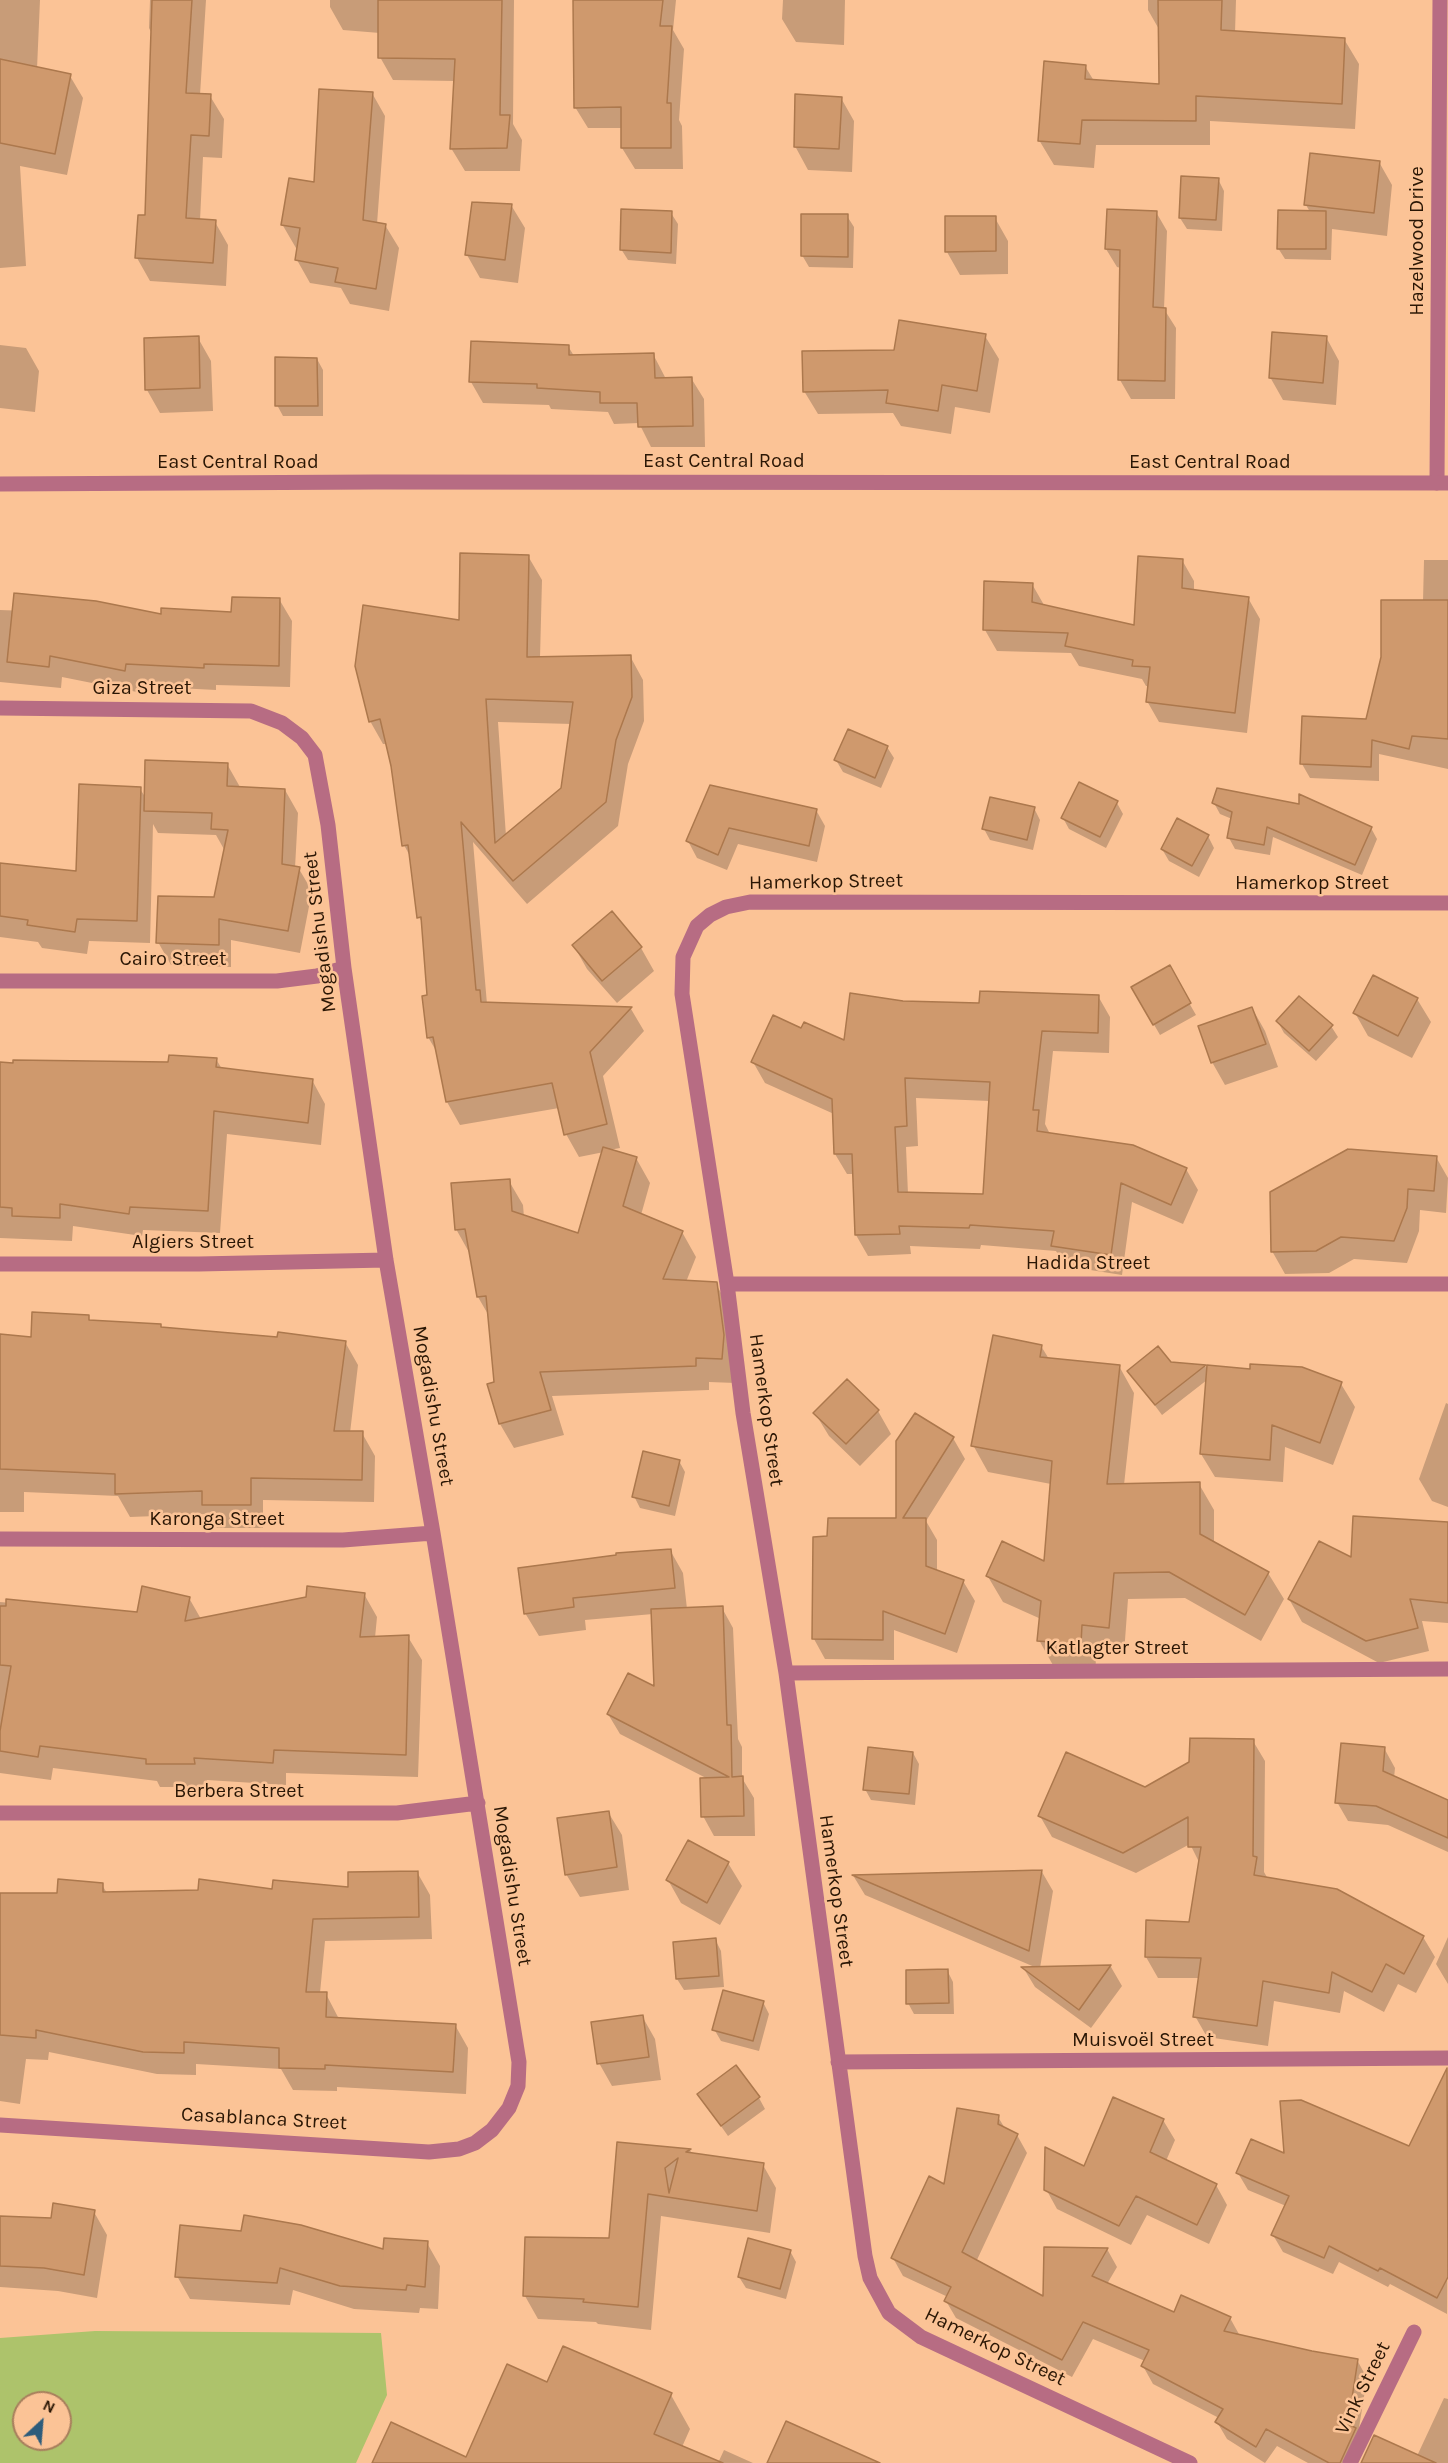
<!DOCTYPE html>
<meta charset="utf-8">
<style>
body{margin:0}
#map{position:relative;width:1448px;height:2463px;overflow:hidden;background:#fbc396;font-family:Karla,sans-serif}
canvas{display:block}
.north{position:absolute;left:12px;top:2391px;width:60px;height:60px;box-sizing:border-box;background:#fbc396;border:2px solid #a77e5c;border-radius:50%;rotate:26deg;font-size:16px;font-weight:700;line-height:24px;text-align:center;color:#2a1604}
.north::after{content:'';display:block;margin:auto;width:21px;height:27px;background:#2d5c7b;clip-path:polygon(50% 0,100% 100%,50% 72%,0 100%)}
</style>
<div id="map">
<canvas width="1448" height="2463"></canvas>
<div class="north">N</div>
</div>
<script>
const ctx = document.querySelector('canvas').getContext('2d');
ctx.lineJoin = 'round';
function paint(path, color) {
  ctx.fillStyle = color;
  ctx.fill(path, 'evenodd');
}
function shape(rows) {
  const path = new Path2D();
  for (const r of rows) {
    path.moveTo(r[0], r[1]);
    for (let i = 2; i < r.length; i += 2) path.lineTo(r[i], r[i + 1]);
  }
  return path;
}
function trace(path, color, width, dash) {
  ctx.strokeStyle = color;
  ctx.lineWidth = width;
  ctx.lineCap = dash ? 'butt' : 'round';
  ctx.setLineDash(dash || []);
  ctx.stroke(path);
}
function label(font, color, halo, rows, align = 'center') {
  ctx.font = font + ' Karla,sans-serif';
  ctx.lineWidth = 5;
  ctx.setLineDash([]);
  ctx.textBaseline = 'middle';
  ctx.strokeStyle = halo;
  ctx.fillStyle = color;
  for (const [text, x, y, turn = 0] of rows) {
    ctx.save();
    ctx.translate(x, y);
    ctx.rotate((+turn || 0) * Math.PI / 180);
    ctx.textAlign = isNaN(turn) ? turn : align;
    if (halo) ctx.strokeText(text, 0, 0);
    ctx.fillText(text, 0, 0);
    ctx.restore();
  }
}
paint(shape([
 [95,2331,381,2333,387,2395,356,2463,0,2463,0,2338],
 [24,2403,60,2403,60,2439,24,2439]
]), '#adc36b');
paint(shape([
 [0,0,40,0,37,69,70,76,83,98,67,175,20,166,26,266,0,268],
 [150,0,206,0,200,95,210,96,224,119,222,158,203,157,200,221,215,222,228,245,226,286,150,281,137,258,147,217,152,34,149,28],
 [330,0,514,0,513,124,522,140,520,171,465,171,451,148,455,81,393,80,380,57,380,33,343,30,330,7],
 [612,0,676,0,673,30,684,49,679,120,682,126,683,169,635,169,622,148,623,128,588,128,575,107],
 [783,0,845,0,844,45,796,42,782,19],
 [1148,0,1236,0,1235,33,1344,39,1359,64,1355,129,1210,121,1210,145,1096,145,1094,168,1054,165,1039,140,1085,66,1094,81,1160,86,1160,31,1148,10],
 [372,93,385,116,377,224,385,225,399,248,389,311,350,304,341,288,310,283,297,260,298,248,296,248,282,224,316,184],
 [841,98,854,121,852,172,808,170,795,146],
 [1379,162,1392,185,1387,236,1332,229,1331,260,1285,259,1278,248,1310,212,1306,205],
 [1218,179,1224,191,1222,231,1187,229,1180,218],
 [511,205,525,228,518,283,480,278,467,255],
 [1156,212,1167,231,1164,309,1176,328,1175,399,1131,399,1120,380,1121,268,1117,267,1106,249],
 [671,213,678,224,676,264,628,260,621,249],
 [847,216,854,227,853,268,809,267,802,255],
 [995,218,1008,241,1008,274,960,275,947,252],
 [985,336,999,359,990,413,955,407,951,434,901,426,893,413,818,414,804,391,896,351],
 [1326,337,1339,361,1336,405,1283,400,1270,377],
 [198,338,211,361,213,411,160,413,147,390],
 [0,345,26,348,39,371,35,412,0,408],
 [568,346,574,356,653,354,666,379,691,378,704,399,705,447,651,447,639,423,614,424,608,412,551,409,549,405,483,403,471,382],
 [317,359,323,370,323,416,283,416,277,405],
 [528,556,542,580,540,658,630,656,643,680,644,721,628,764,618,826,527,904,473,842,487,1004,631,1009,644,1031,603,1076,620,1148,609,1150,636,1158,650,1183,641,1215,682,1232,696,1257,686,1282,716,1284,730,1309,736,1383,709,1382,709,1390,552,1396,564,1435,514,1448,500,1424,489,1316,478,1297,470,1254,456,1229,509,1181,523,1205,524,1217,579,1235,604,1152,579,1157,566,1134,559,1108,460,1125,447,1102,438,1054,428,1037,428,997,423,924,419,917,411,858,404,845,387,744,383,744,370,721,460,622],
 [498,722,572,724,563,789,506,836],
 [1182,560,1194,581,1194,591,1248,598,1260,619,1247,733,1159,722,1147,701,1149,686,1146,686,1142,679,1079,666,1071,653,997,651,985,630,986,583,1032,584,1044,605,1136,627],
 [1424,560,1448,560,1448,769,1379,754,1379,781,1310,778,1302,764,1367,720,1423,601],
 [279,599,292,621,290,687,216,685,216,690,138,686,137,692,62,677,61,688,0,682,0,610,162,616,233,613],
 [887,747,894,758,881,788,843,772,836,760],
 [227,764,240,787,285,790,298,813,295,868,299,869,312,891,300,953,231,940,231,967,171,965,158,942,215,899,225,851,216,835,158,833,153,824,150,943,89,941,87,954,42,948,38,942,0,937,0,865,77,873,140,789,146,798],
 [711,786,816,810,825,826,817,862,738,844,727,870,697,858,688,841],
 [1117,803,1123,814,1106,848,1069,829,1063,818],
 [1214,803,1371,828,1377,839,1362,875,1273,837,1270,855,1235,849,1229,838,1232,819,1220,814],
 [1034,808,1040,820,1033,850,990,840,984,829],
 [1208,836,1214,848,1199,877,1169,861,1162,849],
 [574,946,641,948,654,971,617,1003,587,969],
 [1169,968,1196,1015,1160,1035,1133,988],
 [1098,996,1110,1017,1109,1053,1053,1051,1045,1124,1050,1134,1186,1169,1198,1190,1183,1224,1132,1202,1122,1275,1065,1266,1056,1251,981,1245,980,1249,910,1246,911,1254,868,1256,856,1235,854,1174,847,1174,835,1154,834,1114,765,1083,753,1062,802,1030,846,1042,903,1002,981,1005],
 [916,1098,990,1101,984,1196,908,1194,906,1147,918,1146],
 [1417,999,1431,1022,1412,1058,1368,1036,1355,1013],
 [1252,1008,1265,1031,1278,1067,1225,1085,1212,1062],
 [1278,1022,1331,1026,1338,1037,1316,1061,1284,1033],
 [216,1059,222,1069,312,1080,325,1104,321,1145,227,1134,220,1233,143,1230,142,1236,73,1226,72,1241,0,1238,0,1064,170,1063],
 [1436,1157,1448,1178,1446,1213,1420,1210,1419,1231,1407,1263,1354,1259,1329,1273,1285,1274,1272,1251],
 [88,1317,91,1322,160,1325,163,1329,345,1342,358,1365,350,1433,362,1433,375,1456,374,1502,263,1500,263,1528,217,1528,209,1514,130,1517,118,1496,24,1492,24,1512,0,1512,0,1335,32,1339],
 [1041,1346,1049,1359,1119,1366,1134,1393,1124,1485,1199,1484,1214,1510,1214,1543,1268,1573,1284,1599,1261,1641,1185,1598,1128,1599,1124,1654,1097,1651,1095,1670,1054,1667,1039,1640,1041,1619,1003,1602,987,1575,1045,1563,1051,1484,988,1472,973,1445],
 [1170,1363,1205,1366,1208,1371,1341,1384,1355,1407,1333,1465,1285,1447,1283,1482,1215,1477,1201,1454,1207,1380,1162,1415,1129,1371],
 [847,1381,878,1411,891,1434,860,1466,829,1436,815,1413],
 [1446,1403,1448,1404,1448,1507,1432,1501,1419,1479],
 [953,1438,965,1459,926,1521,937,1540,937,1571,963,1581,975,1601,957,1653,894,1630,894,1660,825,1659,814,1639,828,1538,898,1520],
 [679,1461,685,1472,675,1516,640,1508,634,1496],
 [1448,1524,1448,1623,1422,1621,1429,1651,1379,1663,1302,1622,1289,1599,1352,1560],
 [670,1550,683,1573,687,1609,722,1608,733,1628,738,1739,742,1747,742,1778,754,1798,755,1836,714,1836,703,1816,708,1779,620,1734,608,1714,655,1688,653,1614,585,1620,586,1630,539,1636,525,1613],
 [364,1594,377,1617,375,1638,408,1637,422,1660,418,1777,286,1773,286,1785,207,1780,207,1787,160,1787,157,1781,53,1768,51,1780,0,1773,0,1602,138,1614,189,1598,201,1619],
 [1253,1741,1265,1761,1264,1872,1268,1879,1423,1937,1435,1957,1416,1993,1398,1984,1384,2012,1344,1991,1340,2013,1274,2001,1268,2046,1207,2037,1195,2016,1200,1978,1158,1978,1146,1957,1190,1923,1200,1864,1190,1844,1136,1873,1052,1837,1040,1816,1145,1789],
 [1384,1748,1395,1768,1394,1778,1448,1802,1448,1852,1388,1825,1348,1821,1337,1802],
 [913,1753,919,1764,915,1805,871,1800,865,1789],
 [608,1812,622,1835,629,1890,580,1897,566,1874],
 [728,1863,742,1886,720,1925,681,1903,668,1880],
 [417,1872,430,1895,432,1939,325,1941,320,1993,326,1994,339,2019,455,2025,468,2048,466,2094,337,2087,337,2091,293,2090,281,2069,196,2064,196,2075,157,2074,49,2052,48,2060,26,2059,20,2104,0,2101,0,1894,58,1894,102,1885,107,1893,349,1889],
 [1042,1872,1053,1891,1040,1968,1111,1967,1122,1986,1091,2028,1035,1987,1024,1969,1037,1968,865,1895,854,1877],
 [1448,1937,1448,1984,1436,1964],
 [715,1939,721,1951,724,1987,684,1990,677,1979],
 [947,1970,953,1982,954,2014,914,2014,908,2003],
 [763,2002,769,2014,759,2051,721,2041,714,2029],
 [642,2016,655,2039,661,2080,612,2086,599,2063],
 [699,2095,759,2098,765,2109,728,2136],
 [1427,2112,1448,2122,1447,2314,1390,2284,1388,2287,1339,2262,1333,2274,1283,2252,1273,2235,1286,2206,1248,2190,1238,2173,1286,2155,1409,2148],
 [998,2117,1006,2130,1017,2135,1027,2153,976,2262,1045,2299,1107,2249,1117,2267,1107,2284,1175,2314,1230,2318,1240,2336,1312,2353,1357,2360,1367,2378,1358,2434,1358,2463,1308,2463,1277,2446,1265,2463,1227,2439,1217,2422,1219,2418,1153,2384,1143,2366,1145,2361,1093,2339,1072,2377,956,2318,946,2301,948,2297,903,2276,893,2258],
 [1163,2120,1175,2140,1166,2161,1216,2185,1227,2205,1209,2244,1147,2215,1131,2245,1057,2209,1046,2189],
 [619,2144,690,2150,692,2155,763,2165,776,2188,770,2233,661,2216,651,2330,598,2324,596,2322,538,2319,525,2296,610,2240],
 [94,2212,107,2235,97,2298,58,2291,0,2287,0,2217,52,2220],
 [427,2243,440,2266,438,2309,420,2308,419,2313,354,2309,293,2290,290,2305,190,2299,177,2276,384,2251],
 [790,2251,796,2262,786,2299,746,2288,739,2277],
 [548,2384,671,2395,690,2429,682,2447,718,2463,724,2450,753,2463,472,2463],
 [1444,2398,1448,2399,1448,2463,1362,2463,1417,2456]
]), '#0003');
const building = shape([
 [152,0,192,0,186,93,211,94,209,136,191,135,186,218,216,220,213,263,135,258,138,215,145,215,152,0],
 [378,0,502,0,500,115,510,115,507,148,450,149,455,59,378,58,378,0],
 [573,0,663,0,660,26,672,26,667,103,671,103,671,148,621,148,621,107,574,108,573,0],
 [1158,0,1222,0,1221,30,1345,38,1342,104,1196,96,1196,121,1082,120,1080,144,1038,141,1044,61,1086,65,1085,79,1159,84,1158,0],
 [0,59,71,74,55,154,0,143,0,59],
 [319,89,373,92,363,220,386,224,376,289,335,282,338,268,295,260,300,228,281,225,289,178,314,182,319,89],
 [795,94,842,97,839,149,794,147,795,94],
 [1310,153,1380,161,1374,213,1304,205,1310,153],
 [1181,176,1219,178,1216,220,1179,218,1181,176],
 [472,202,512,204,505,260,465,255,472,202],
 [621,209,672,211,671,253,620,250,621,209],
 [1107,209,1157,211,1153,307,1166,308,1165,381,1118,380,1120,250,1105,249,1107,209],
 [1278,210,1326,211,1326,249,1277,249,1278,210],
 [801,214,848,214,848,257,801,256,801,214],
 [945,216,996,216,996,251,945,252,945,216],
 [899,320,986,334,977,391,942,385,938,411,886,403,888,390,803,392,802,351,894,350,899,320],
 [1272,332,1327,336,1323,383,1269,378,1272,332],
 [199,336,200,388,145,390,144,338,199,336],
 [471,341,569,345,569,355,654,353,655,378,692,377,693,426,638,427,637,403,600,403,600,392,537,388,537,384,469,382,471,341],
 [275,357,317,358,318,406,275,406,275,357],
 [460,553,529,555,527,657,631,655,632,697,616,740,606,802,513,881,461,822,476,990,480,990,481,1002,632,1007,590,1052,607,1124,564,1135,552,1083,446,1102,433,1037,427,1038,422,996,427,995,421,917,417,918,408,845,402,846,391,766,380,719,369,722,355,666,363,605,459,620,460,553],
 [486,699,573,702,561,788,495,843,486,699],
 [1138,556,1183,559,1182,588,1249,597,1235,713,1146,702,1150,667,1132,666,1133,660,1065,646,1068,633,983,630,984,581,1033,583,1032,602,1134,625,1138,556],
 [14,593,96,601,161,614,161,608,231,612,232,597,280,598,279,666,204,664,204,668,126,664,125,671,50,656,49,667,7,662,14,593],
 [1381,600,1448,600,1448,739,1412,736,1409,749,1372,740,1371,767,1300,764,1302,716,1366,719,1381,657,1381,600],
 [848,729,888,746,875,778,834,760,848,729],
 [145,760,228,763,227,786,285,789,282,864,300,867,288,931,219,919,219,945,156,943,158,896,214,897,228,830,211,829,212,813,144,811,145,760],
 [1079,782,1118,801,1100,837,1061,818,1079,782],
 [79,784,141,787,137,921,77,919,75,932,27,925,28,920,0,916,0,863,76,871,79,784],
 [710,785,817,809,809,846,729,828,718,855,686,841,710,785],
 [1217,788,1299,804,1299,794,1372,827,1355,865,1267,827,1264,845,1227,838,1232,812,1212,803,1217,788],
 [990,797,1035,807,1027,840,982,829,990,797],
 [1177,818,1209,835,1192,866,1161,849,1177,818],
 [612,911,642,947,602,981,572,945,612,911],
 [1170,965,1191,1003,1153,1025,1131,987,1170,965],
 [1373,975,1418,998,1398,1036,1353,1013,1373,975],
 [980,991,1099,995,1098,1033,1042,1031,1033,1110,1039,1110,1037,1131,1133,1145,1187,1168,1171,1205,1121,1183,1111,1255,1051,1246,1054,1231,970,1225,969,1228,899,1226,900,1234,855,1235,852,1154,834,1154,832,1099,751,1062,773,1015,801,1028,804,1022,844,1040,850,993,903,1001,979,1003,980,991],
 [905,1078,990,1082,983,1194,898,1192,895,1127,907,1126,905,1078],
 [1299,996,1333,1025,1309,1051,1276,1021,1299,996],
 [1252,1007,1266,1044,1211,1063,1198,1026,1252,1007],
 [169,1055,217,1058,216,1067,313,1079,308,1123,214,1111,208,1211,130,1207,129,1214,60,1204,60,1218,12,1216,12,1208,0,1207,0,1062,13,1063,13,1060,168,1062,169,1055],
 [603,1147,637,1157,623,1206,683,1231,663,1279,717,1282,724,1335,722,1359,696,1358,696,1366,540,1372,551,1410,499,1424,487,1384,494,1382,486,1296,477,1297,465,1229,455,1230,451,1183,510,1179,512,1211,578,1233,603,1147],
 [1348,1149,1437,1156,1434,1191,1408,1189,1407,1208,1394,1241,1341,1237,1316,1251,1271,1252,1270,1192,1348,1149],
 [32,1312,89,1315,89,1320,161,1324,161,1327,277,1337,278,1332,346,1341,334,1431,363,1431,362,1480,251,1478,251,1505,202,1505,202,1491,115,1494,115,1474,0,1469,0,1334,31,1337,32,1312],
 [993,1335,1042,1345,1040,1357,1120,1365,1107,1484,1200,1482,1200,1534,1269,1572,1245,1615,1169,1572,1114,1573,1109,1628,1082,1625,1081,1644,1037,1641,1041,1601,986,1576,1002,1541,1044,1561,1052,1461,971,1446,993,1335],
 [1158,1346,1171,1362,1206,1365,1155,1405,1127,1371,1158,1346],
 [1250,1364,1302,1367,1342,1382,1320,1443,1272,1425,1270,1460,1200,1454,1207,1365,1250,1369,1250,1364],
 [847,1379,879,1410,846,1444,813,1413,847,1379],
 [915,1413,954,1437,903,1518,926,1518,926,1566,964,1580,945,1634,883,1611,883,1640,812,1639,813,1537,827,1536,828,1518,896,1518,896,1441,915,1413],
 [643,1451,680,1460,669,1506,632,1497,643,1451],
 [1353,1516,1448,1522,1448,1603,1410,1599,1418,1628,1366,1641,1288,1599,1319,1541,1351,1557,1353,1516],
 [671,1549,675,1588,573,1598,574,1607,524,1614,518,1568,616,1555,616,1553,671,1549],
 [142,1586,190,1597,185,1621,306,1597,307,1586,365,1593,360,1637,409,1635,406,1755,274,1750,273,1763,194,1758,195,1764,146,1764,146,1759,40,1746,38,1757,0,1751,0,1731,11,1666,0,1665,0,1606,6,1606,6,1599,137,1612,142,1586],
 [723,1606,727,1725,731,1725,732,1777,743,1776,744,1816,701,1817,700,1778,729,1777,607,1714,628,1673,654,1686,651,1609,723,1606],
 [1190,1738,1254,1739,1253,1856,1257,1857,1254,1875,1337,1889,1424,1936,1404,1974,1386,1964,1372,1992,1332,1972,1329,1993,1263,1981,1257,2026,1193,2017,1201,1958,1145,1957,1146,1920,1189,1922,1201,1847,1188,1847,1188,1817,1123,1853,1038,1816,1066,1752,1145,1787,1189,1762,1190,1738],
 [1341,1743,1385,1747,1383,1771,1448,1800,1448,1838,1376,1806,1335,1803,1341,1743],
 [868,1747,913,1752,909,1794,863,1790,868,1747],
 [609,1811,617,1867,565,1875,557,1818,609,1811],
 [688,1840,729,1862,707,1903,666,1880,688,1840],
 [1042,1870,1029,1951,852,1875,1042,1870],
 [418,1871,419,1917,313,1919,306,1992,327,1992,326,2017,456,2024,453,2072,325,2065,325,2069,279,2068,279,2048,184,2042,184,2053,143,2052,36,2030,36,2038,0,2035,0,1893,57,1893,58,1879,103,1883,103,1892,198,1890,199,1879,272,1889,273,1880,348,1887,348,1872,418,1871],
 [716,1938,719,1976,676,1979,673,1942,716,1938],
 [1111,1965,1079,2010,1021,1967,1111,1965],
 [948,1969,949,2003,906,2004,906,1970,948,1969],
 [723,1990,764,2001,753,2041,712,2030,723,1990],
 [643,2015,649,2057,597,2064,591,2022,643,2015],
 [736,2065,760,2097,721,2126,697,2094,736,2065],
 [1447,2068,1448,2277,1437,2298,1380,2268,1378,2271,1329,2246,1324,2258,1271,2235,1289,2196,1236,2173,1251,2139,1284,2153,1280,2101,1301,2100,1409,2146,1447,2068],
 [1113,2097,1164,2119,1150,2152,1217,2184,1197,2225,1136,2196,1119,2226,1044,2190,1045,2147,1084,2166,1113,2097],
 [957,2108,999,2115,998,2124,1018,2134,962,2252,1043,2296,1044,2247,1108,2248,1092,2276,1174,2312,1181,2295,1231,2317,1224,2331,1312,2351,1358,2359,1348,2424,1356,2428,1340,2463,1329,2463,1266,2429,1256,2447,1215,2422,1223,2409,1141,2366,1149,2350,1083,2322,1062,2360,944,2301,951,2287,891,2258,929,2176,944,2184,957,2108],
 [617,2142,691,2149,686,2152,764,2163,757,2211,648,2194,638,2307,583,2302,584,2299,523,2296,525,2237,609,2238,617,2142],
 [678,2158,669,2193,665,2168,678,2158],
 [53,2203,95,2210,84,2275,44,2268,0,2266,0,2216,51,2218,53,2203],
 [244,2215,301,2225,383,2249,384,2238,428,2241,425,2287,407,2285,406,2290,340,2286,280,2268,277,2283,175,2277,180,2225,241,2231,244,2215],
 [748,2238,791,2250,780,2289,738,2277,748,2238],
 [563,2346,672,2393,654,2434,723,2463,372,2463,391,2422,466,2457,507,2364,547,2382,563,2346],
 [786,2421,880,2463,767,2463,786,2421],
 [1374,2435,1436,2463,1361,2463,1374,2435]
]);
paint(building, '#cf996d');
trace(building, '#ac784d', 1.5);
trace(shape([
 [1437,483,1440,0],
 [0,708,251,711,282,723,302,738,315,755,328,825,344,968,386,1260,433,1533,519,2062,518,2086,509,2108,492,2130,475,2143,459,2149,429,2152,0,2125],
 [0,981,277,981,317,976,344,968],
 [0,1264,199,1264,386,1260],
 [727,1284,1448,1284],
 [0,1539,343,1540,433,1533],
 [786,1673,1448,1669],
 [0,1813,397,1813,478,1803],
 [838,2062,1448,2058],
 [1190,2463,921,2337,889,2313,870,2278,865,2256,786,1673,743,1413,727,1284,682,994,683,957,697,926,710,915,726,907,750,902,1448,903],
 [1350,2463,1414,2332]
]), '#b76c83', 15);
trace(shape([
 [0,484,376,482,1448,483]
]), '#b76c83', 15);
label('20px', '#2a1604', '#fbc396', [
 ["Hazelwood Drive",1417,241,-90],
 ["East Central Road",724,461],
 ["East Central Road",238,462],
 ["East Central Road",1210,462],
 ["Giza Street",142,688],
 ["Hamerkop Street",826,882,-1],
 ["Hamerkop Street",1312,883],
 ["Mogadishu Street",320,932,-97],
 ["Cairo Street",173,959],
 ["Algiers Street",193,1242],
 ["Hadida Street",1088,1263],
 ["Mogadishu Street",433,1406,80],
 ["Hamerkop Street",766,1410,82],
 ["Karonga Street",217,1519],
 ["Katlagter Street",1117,1648],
 ["Berbera Street",239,1791],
 ["Mogadishu Street",512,1886,81],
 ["Hamerkop Street",836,1891,82],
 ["Muisvoël Street",1143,2040],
 ["Casablanca Street",264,2119,3],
 ["Hamerkop Street",995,2347,26],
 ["Vink Street",1363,2388,-64]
]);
</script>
